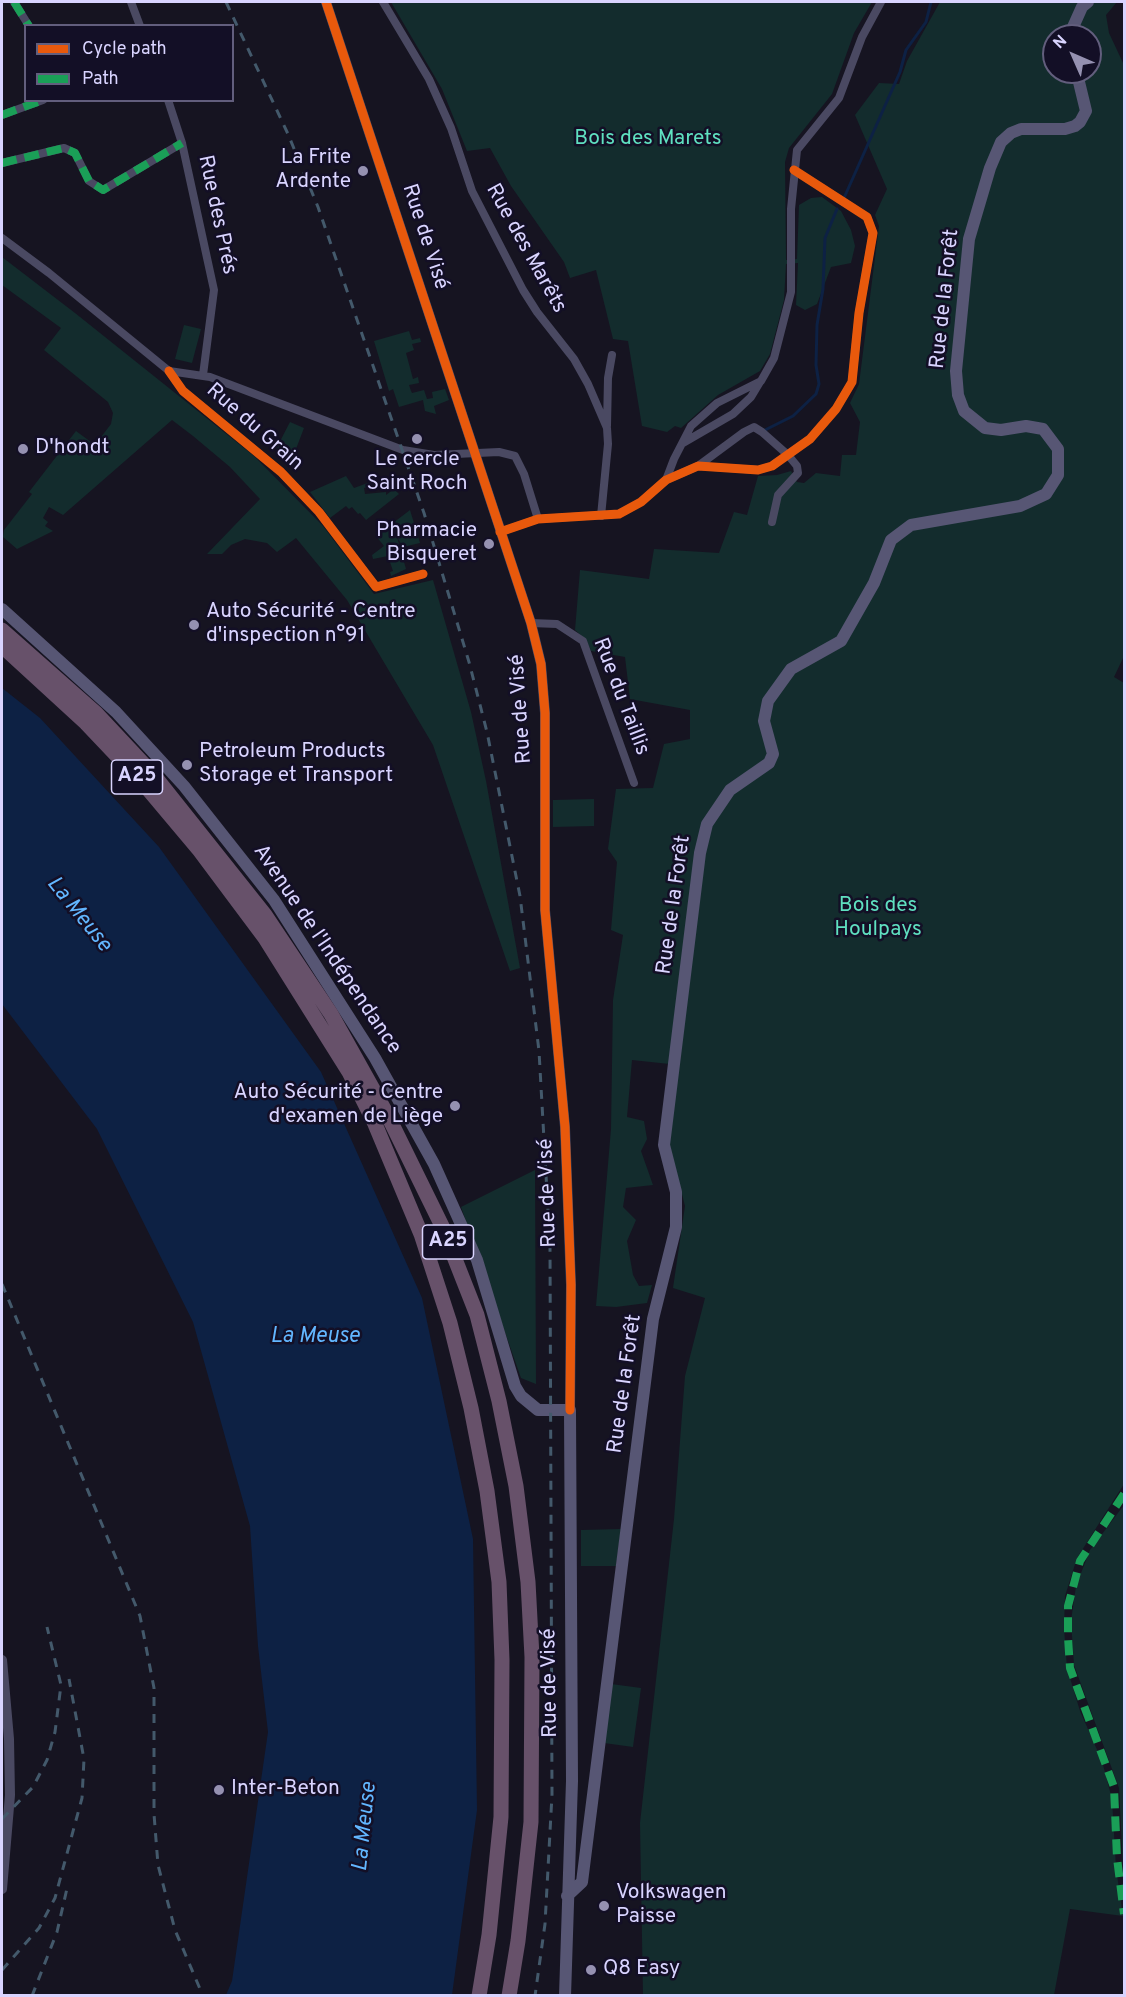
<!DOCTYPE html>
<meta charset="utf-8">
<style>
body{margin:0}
#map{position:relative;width:1126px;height:1997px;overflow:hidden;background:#161421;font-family:Overpass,sans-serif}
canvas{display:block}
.frame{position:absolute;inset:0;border:3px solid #d9d4ff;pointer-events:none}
.legend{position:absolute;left:24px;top:24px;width:210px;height:78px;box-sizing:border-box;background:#130f26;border:2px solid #625e7d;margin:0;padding:8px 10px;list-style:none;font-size:18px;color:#d9d4ff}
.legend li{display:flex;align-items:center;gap:12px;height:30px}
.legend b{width:30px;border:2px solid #625e7d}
.north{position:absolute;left:1042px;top:24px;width:60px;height:60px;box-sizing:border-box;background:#130f26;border:2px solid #625e7d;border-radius:50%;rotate:315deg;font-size:16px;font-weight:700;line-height:24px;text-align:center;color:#d9d4ff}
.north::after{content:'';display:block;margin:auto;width:21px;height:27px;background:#9591b1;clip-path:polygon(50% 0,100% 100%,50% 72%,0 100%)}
</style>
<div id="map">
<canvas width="1126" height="1997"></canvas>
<div class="frame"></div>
<ul class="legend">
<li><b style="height:8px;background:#e8590c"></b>Cycle path</li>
<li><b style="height:8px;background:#1a9f57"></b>Path</li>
</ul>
<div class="north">N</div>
</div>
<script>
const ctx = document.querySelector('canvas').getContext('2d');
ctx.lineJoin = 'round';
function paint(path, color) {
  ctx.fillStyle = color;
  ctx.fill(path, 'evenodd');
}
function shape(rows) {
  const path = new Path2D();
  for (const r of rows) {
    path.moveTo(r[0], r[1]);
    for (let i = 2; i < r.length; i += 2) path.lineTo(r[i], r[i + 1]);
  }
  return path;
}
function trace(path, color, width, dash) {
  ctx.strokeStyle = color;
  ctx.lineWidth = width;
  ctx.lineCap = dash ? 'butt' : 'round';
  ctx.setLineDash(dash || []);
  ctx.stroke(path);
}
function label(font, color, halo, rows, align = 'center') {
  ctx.font = font + ' Overpass,sans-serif';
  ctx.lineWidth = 5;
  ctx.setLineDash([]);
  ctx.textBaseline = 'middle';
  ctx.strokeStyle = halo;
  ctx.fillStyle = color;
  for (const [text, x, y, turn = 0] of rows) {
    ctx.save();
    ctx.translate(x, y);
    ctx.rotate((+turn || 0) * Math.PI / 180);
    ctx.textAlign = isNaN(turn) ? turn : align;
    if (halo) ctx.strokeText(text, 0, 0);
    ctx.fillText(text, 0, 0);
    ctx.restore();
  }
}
paint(shape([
 [391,2,872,2,854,33,832,94,789,148,785,162,786,260,797,259,799,205,811,198,822,197,841,211,851,230,855,246,851,263,831,267,817,304,805,310,796,305,798,263,786,264,784,300,770,354,760,371,718,395,681,428,675,426,667,432,642,426,628,341,613,339,596,270,570,278,564,262,511,186,490,148,467,151,442,89],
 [940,2,1117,2,1106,15,1109,33,1124,65,1124,656,1114,677,1124,683,1124,1484,1077,1558,1065,1596,1064,1628,1067,1668,1080,1711,1102,1761,1112,1799,1116,1868,1123,1916,1070,1909,1054,1995,643,1995,640,1823,674,1519,685,1376,705,1298,673,1288,685,1206,669,1143,679,1065,632,1060,627,1117,644,1121,647,1139,641,1151,653,1185,626,1188,623,1207,636,1220,627,1241,633,1275,639,1286,652,1285,647,1303,616,1307,596,1306,611,1129,613,1000,623,935,611,930,617,862,608,849,616,789,653,788,664,744,690,739,690,710,630,699,625,657,591,651,586,640,575,630,580,570,649,579,654,549,719,553,734,512,747,515,758,476,777,475,791,471,797,482,804,483,816,473,840,476,842,455,856,455,860,422,850,403,859,384,879,226,875,215,887,189,855,115,879,83,899,84,907,61],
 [1054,36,1090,36,1090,72,1054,72],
 [2,257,75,313,254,456,323,526,374,594,433,580,471,712,486,781,520,968,510,971,433,745,347,600,296,538,277,552,267,543,245,539,231,545,222,554,207,554,260,499,230,467,193,436,172,420,63,515,49,507,43,518,48,522,45,526,53,531,17,549,3,537,4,530,32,494,29,492,76,431,95,445,111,424,113,413,108,402,44,350,61,328,2,285],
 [184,325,201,329,192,363,175,359],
 [409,331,412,340,420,338,421,342,412,344,414,350,406,353,413,379,418,377,419,383,409,385,411,391,412,393,424,390,427,399,433,398,432,392,445,389,449,400,434,406,436,414,425,411,423,400,399,407,393,389,389,391,374,341],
 [290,422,304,428,291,462,276,449],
 [346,476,354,488,373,481,374,485,364,488,365,494,386,492,386,495,394,489,399,494,366,520,360,513,358,514,352,507,349,509,346,506,330,518,310,492],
 [410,510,420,543,403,547,397,537,406,569,391,576,390,572,393,571,388,556,373,559,372,555,384,546,376,536],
 [594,799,594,826,553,827,553,800],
 [535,1170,536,1384,521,1378,461,1207],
 [1124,1505,1124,1887,1119,1788,1074,1665,1071,1621,1076,1586,1090,1550],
 [621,1529,616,1566,581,1566,581,1530],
 [611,1684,641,1688,633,1747,604,1743]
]), '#132c2d');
paint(shape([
 [2,688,40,718,159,847,321,1072,422,1298,473,1539,477,1810,452,1995,226,1995,232,1981,268,1732,258,1646,250,1526,193,1322,97,1129,2,1004]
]), '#0d2144');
trace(shape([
 [844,198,900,72,906,50,926,22,931,2],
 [763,431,793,416,816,394,819,384,816,365,817,325,823,289,825,238,837,209]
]), '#0d2144', 3);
trace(shape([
 [14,2,29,26],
 [131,2,140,26],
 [383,2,429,79,451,128,472,191,523,290,537,312,574,359,588,384,607,428,608,444,601,516],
 [168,100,182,143,214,290,203,375],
 [2,115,43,100],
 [2,163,64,148,75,153,89,181,103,190,182,143],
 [2,238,49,273,169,371,210,377,403,450,434,455,499,452,515,456,524,474,538,519],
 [169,371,183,391,281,472,319,512,376,587,423,574],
 [607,426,608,378,612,355],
 [683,443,733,414,751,397,760,382],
 [698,466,744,432,754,427,762,432,788,455,797,466,798,473,778,495,772,522],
 [666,480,674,459,691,426,717,403,761,381,774,358,791,292,791,209,797,150,839,98,862,37,881,2],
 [500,532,538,519,619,514,641,502,666,480,698,466,758,470,772,466,810,439,836,409,852,382,859,313,873,233,867,217,794,170],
 [531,623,557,624,583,641,634,783]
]), '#4a4962', 8);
trace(shape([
 [326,2,531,623,541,664,545,713,545,910,565,1127,571,1285,570,1410],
 [2,1660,9,1739,10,1795,2,1889]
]), '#4a4962', 10);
trace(shape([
 [1069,36,1082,7,1088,2],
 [2,609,116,712,184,786,274,900,375,1058,434,1164,477,1260,515,1386,521,1396,538,1410,570,1410,572,1781,565,1996],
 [567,1896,582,1882,653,1319,676,1227,676,1192,664,1145,700,853,707,824,730,790,769,763,773,754,764,721,768,701,791,669,841,641,874,583,891,540,911,525,1020,506,1046,494,1058,475,1058,449,1043,429,1026,426,1001,430,985,428,964,411,958,395,956,371,969,239,990,168,1001,142,1011,133,1021,129,1065,129,1075,126,1080,122,1086,111,1079,82,1073,72]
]), '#575674', 12);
trace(shape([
 [2,630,96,713,152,773,265,915,331,1014,389,1118,442,1226,477,1315,499,1401,516,1486,528,1582,532,1657,531,1822,518,1941,509,1996],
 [2,646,86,723,142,782,200,851,265,938,349,1072,375,1124,421,1234,450,1323,471,1408,487,1491,499,1582,502,1660,501,1817,489,1935,479,1996]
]), '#67516a', 15);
trace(shape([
 [226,2,288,134,318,207,424,513,469,662,487,732,520,896,539,1051,550,1246,552,1795,545,1924,535,1996],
 [2,1284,140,1616,154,1688,154,1814,158,1865,175,1930,203,1996],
 [2,1819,33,1787,47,1760,55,1732,61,1685,47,1627],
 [2,1970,39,1928,55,1898,82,1798,84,1759,69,1679],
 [32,1996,57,1932,68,1884]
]), '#43596b', 3, [9, 8]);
trace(shape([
 [14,2,29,26],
 [2,115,43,100],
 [2,163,64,148,75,153,89,181,103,190,182,143],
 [1124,1494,1080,1561,1068,1606,1068,1637,1070,1668,1114,1787,1117,1858,1124,1914]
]), '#1a9f57', 8, [15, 8]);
trace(shape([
 [326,2,531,623,541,664,545,713,545,910,565,1127,571,1285,570,1410],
 [169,371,183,391,281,472,319,512,376,587,423,574],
 [500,532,538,519,619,514,641,502,666,480,698,466,758,470,772,466,810,439,836,409,852,382,859,313,873,233,867,217,794,170]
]), '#e8590c', 9);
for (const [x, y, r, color] of [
 [363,171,6,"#9591b1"],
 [417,439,6,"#9591b1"],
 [23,449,6,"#9591b1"],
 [489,544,6,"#9591b1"],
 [194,625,6,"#9591b1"],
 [187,765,6,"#9591b1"],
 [455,1106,6,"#9591b1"],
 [219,1790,6,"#9591b1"],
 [604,1906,6,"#9591b1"],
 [591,1970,6,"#9591b1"]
]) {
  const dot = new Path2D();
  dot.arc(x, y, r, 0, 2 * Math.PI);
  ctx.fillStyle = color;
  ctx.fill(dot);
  trace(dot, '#130f26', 2);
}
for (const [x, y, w] of [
 [137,777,51],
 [448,1242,51]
]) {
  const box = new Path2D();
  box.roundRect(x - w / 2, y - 17, w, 34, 4.5);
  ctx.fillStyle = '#130f26';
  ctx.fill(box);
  trace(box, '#d9d4ff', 1.5);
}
label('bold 20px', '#d9d4ff', null, [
 ["A25",137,777],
 ["A25",448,1242]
]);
label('21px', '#5fe0c0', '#130f26', [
 ["Bois des Marets",648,140],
 ["Bois des",878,907],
 ["Houlpays",878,931]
]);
label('21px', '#d9d4ff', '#130f26', [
 ["La Frite",351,159,"right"],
 ["Ardente",351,183,"right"],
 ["D'hondt",35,449],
 ["Le cercle",417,461,"center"],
 ["Saint Roch",417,485,"center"],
 ["Pharmacie",477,532,"right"],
 ["Bisqueret",477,556,"right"],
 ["Auto Sécurité - Centre",206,613],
 ["d'inspection n°91",206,637],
 ["Petroleum Products",199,753],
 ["Storage et Transport",199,777],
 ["Auto Sécurité - Centre",443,1094,"right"],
 ["d'examen de Liège",443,1118,"right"],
 ["Inter-Beton",231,1790],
 ["Volkswagen",616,1894],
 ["Paisse",616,1918],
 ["Q8 Easy",603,1970]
], 'left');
label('21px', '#d9d4ff', '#130f26', [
 ["Rue des Prés",216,215,78],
 ["Rue de Visé",424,237,72],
 ["Rue des Marêts",525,249,61],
 ["Rue de la Forêt",946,299,-84],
 ["Rue du Grain",254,428,41],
 ["Rue du Taillis",620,697,69],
 ["Rue de Visé",522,709,-94],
 ["Rue de la Forêt",675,905,-82],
 ["Avenue de l'Indépendance",326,950,56],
 ["Rue de Visé",549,1193,-92],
 ["Rue de la Forêt",626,1384,-82],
 ["Rue de Visé",551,1683,-91]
]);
label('italic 22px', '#62b6ff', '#130f26', [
 ["La Meuse",78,915,51],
 ["La Meuse",315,1338],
 ["La Meuse",366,1827,-84]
]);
</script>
